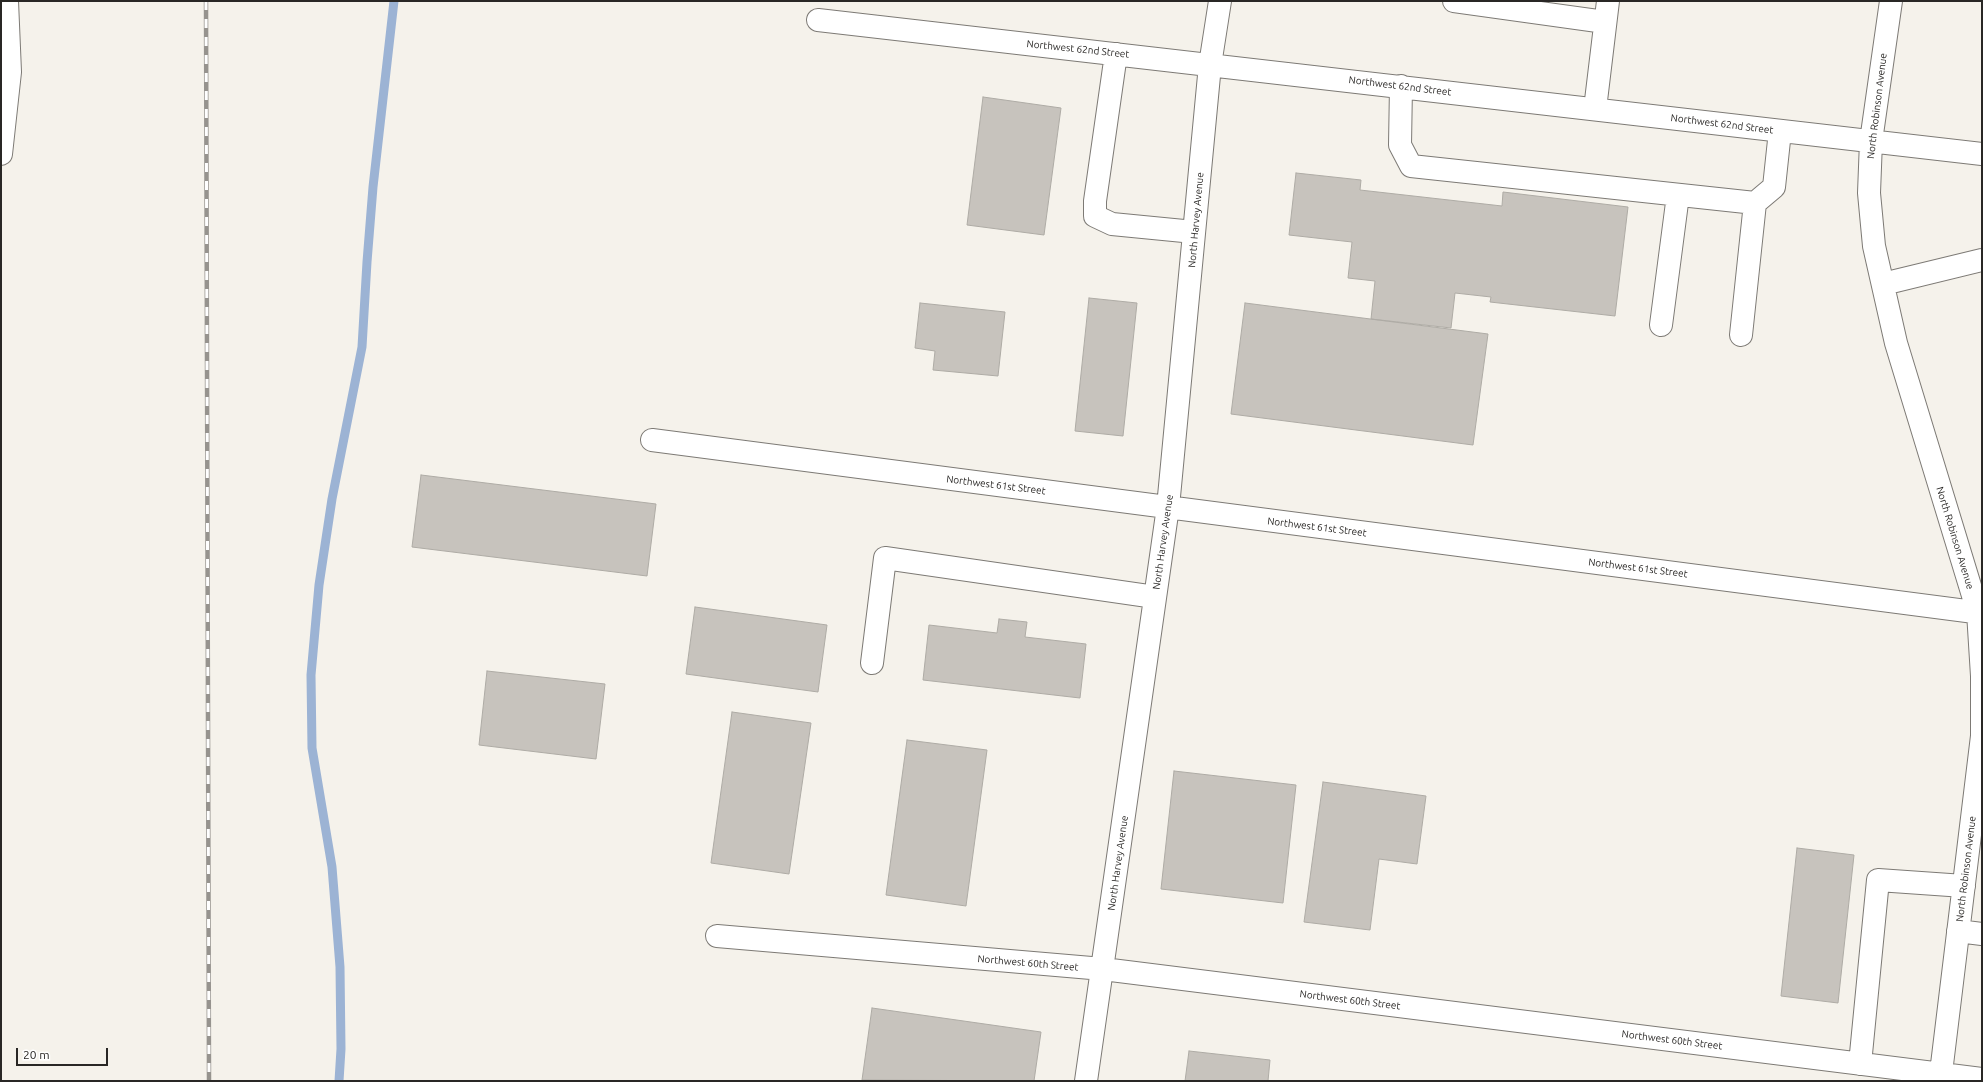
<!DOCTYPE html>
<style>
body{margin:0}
#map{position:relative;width:1983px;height:1082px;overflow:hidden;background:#f5f2eb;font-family:Ubuntu,sans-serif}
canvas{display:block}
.frame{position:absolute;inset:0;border:2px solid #292725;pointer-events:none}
.scale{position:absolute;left:16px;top:1048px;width:92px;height:18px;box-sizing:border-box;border:2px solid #292725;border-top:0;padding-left:5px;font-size:12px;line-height:14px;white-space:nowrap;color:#292725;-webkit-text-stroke:3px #fff;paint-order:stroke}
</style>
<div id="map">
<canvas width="1983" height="1082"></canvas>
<div class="frame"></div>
<div class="scale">20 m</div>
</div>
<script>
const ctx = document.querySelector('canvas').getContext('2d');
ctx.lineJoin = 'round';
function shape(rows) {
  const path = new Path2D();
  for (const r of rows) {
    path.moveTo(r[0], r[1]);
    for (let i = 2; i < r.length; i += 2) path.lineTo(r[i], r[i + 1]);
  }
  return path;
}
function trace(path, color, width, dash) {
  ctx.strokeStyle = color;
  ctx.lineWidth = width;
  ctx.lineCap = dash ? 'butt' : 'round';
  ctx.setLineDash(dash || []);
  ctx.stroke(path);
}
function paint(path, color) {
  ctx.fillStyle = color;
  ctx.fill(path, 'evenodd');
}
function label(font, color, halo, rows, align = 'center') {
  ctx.font = font + ' Ubuntu,sans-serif';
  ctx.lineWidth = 4;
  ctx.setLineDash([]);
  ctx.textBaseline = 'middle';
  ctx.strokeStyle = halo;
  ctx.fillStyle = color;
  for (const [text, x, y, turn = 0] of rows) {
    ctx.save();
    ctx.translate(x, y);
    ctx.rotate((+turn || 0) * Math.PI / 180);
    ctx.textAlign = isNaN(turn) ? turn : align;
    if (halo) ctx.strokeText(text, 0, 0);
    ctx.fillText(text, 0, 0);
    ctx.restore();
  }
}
trace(shape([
 [339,1081,341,1049,340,967,332,867,312,748,311,675,319,585,332,499,362,347,367,262,373,187,394,1]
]), '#9cb3d4', 9);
const building = shape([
 [983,97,1061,108,1044,235,967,225,983,97],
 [1296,173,1361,180,1360,190,1502,206,1503,192,1628,207,1615,316,1490,302,1491,297,1455,293,1451,328,1371,319,1375,281,1348,278,1352,242,1289,235,1296,173],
 [1089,298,1137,303,1123,436,1075,431,1089,298],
 [920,303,1005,312,998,376,933,370,935,351,915,348,920,303],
 [1245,303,1488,334,1473,445,1231,414,1245,303],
 [421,475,656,504,647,576,412,547,421,475],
 [695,607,827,625,818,692,686,674,695,607],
 [999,619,1027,622,1025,637,1086,644,1080,698,923,680,929,625,997,633,999,619],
 [487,671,605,684,596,759,479,745,487,671],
 [732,712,811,723,789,874,711,863,732,712],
 [907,740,987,750,966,906,886,895,907,740],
 [1174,771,1296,785,1283,903,1161,889,1174,771],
 [1323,782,1426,796,1417,864,1379,859,1370,930,1304,922,1323,782],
 [1797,848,1854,855,1838,1003,1781,996,1797,848],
 [872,1008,1041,1032,1034,1081,862,1080,872,1008],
 [1189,1051,1270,1060,1268,1081,1185,1081,1189,1051]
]);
paint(building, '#c7c3bd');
trace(building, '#aeaba5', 1);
const minor = shape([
 [1454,1,1605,22],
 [1891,1,1871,141,1869,193,1874,246,1896,343,1978,612,1982,676,1982,736,1940,1081],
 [818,20,1982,154],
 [1116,54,1095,201,1095,216,1112,224,1194,232],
 [1401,86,1400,145,1411,166,1755,203,1774,187,1780,131],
 [1595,109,1608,1],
 [1,154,10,72,7,1],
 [1883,284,1982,260],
 [1661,325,1678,195],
 [1741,335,1755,203],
 [652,440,1982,613],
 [872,663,885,558,1155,597],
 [1958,931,1982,934],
 [717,936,1103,969,1982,1079],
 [1860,1064,1878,880,1964,886],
 [1086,1081,1168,507,1210,65,1220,1]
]);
trace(minor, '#7d7a75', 24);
trace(minor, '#fff', 22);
const rail = shape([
 [206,1,209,1081]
]);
trace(rail, '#96938e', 4.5);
trace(rail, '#fff', 3, [9]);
label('10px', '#292725', '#fff', [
 ["Northwest 62nd Street",1078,49,6],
 ["Northwest 62nd Street",1400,86,7],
 ["North Robinson Avenue",1877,106,-83],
 ["Northwest 62nd Street",1722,124,7],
 ["North Harvey Avenue",1196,220,-85],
 ["Northwest 61st Street",996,485,7],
 ["Northwest 61st Street",1317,527,7],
 ["North Robinson Avenue",1955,538,73],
 ["North Harvey Avenue",1163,542,-82],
 ["Northwest 61st Street",1638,568,7],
 ["North Harvey Avenue",1118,863,-82],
 ["North Robinson Avenue",1966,869,-83],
 ["Northwest 60th Street",1028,963,5],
 ["Northwest 60th Street",1350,1000,7],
 ["Northwest 60th Street",1672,1040,7]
]);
</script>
